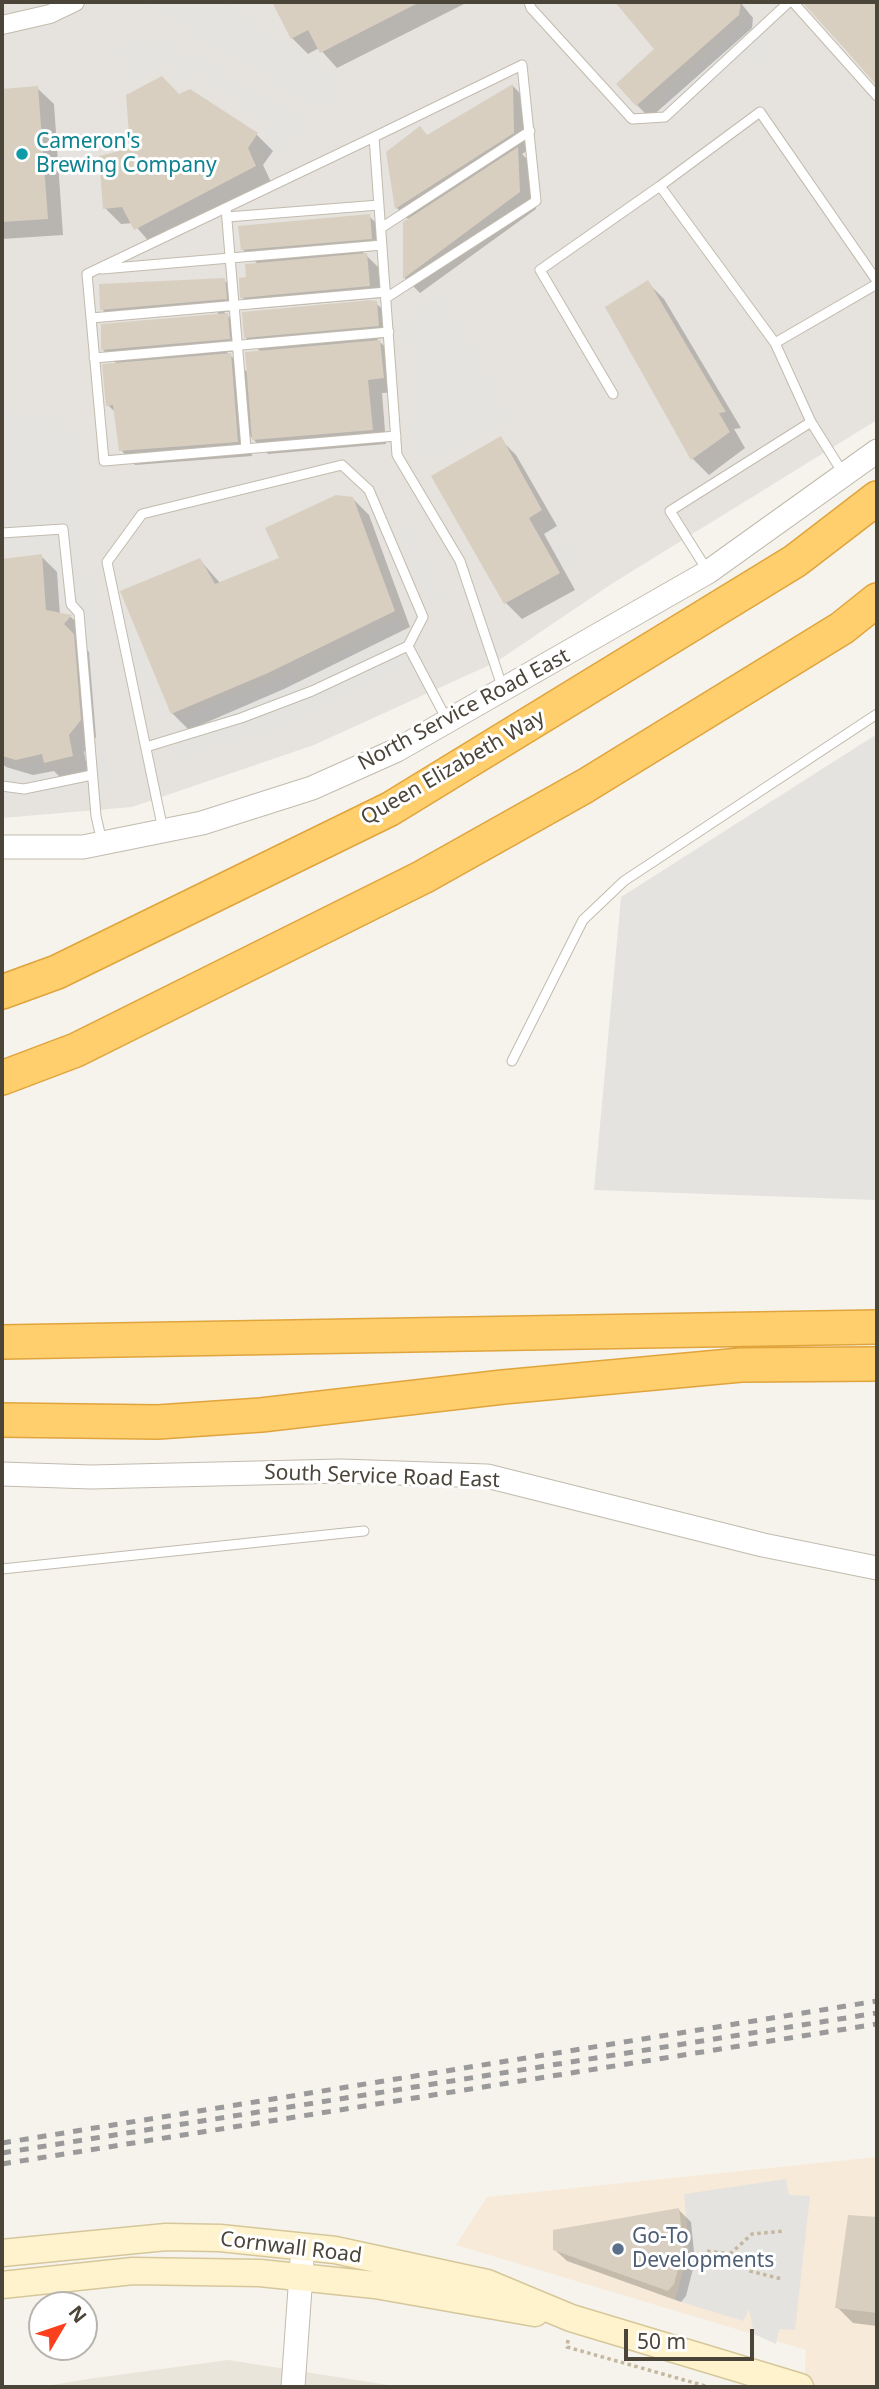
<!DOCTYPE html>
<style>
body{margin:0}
#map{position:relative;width:879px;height:2389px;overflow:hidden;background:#f6f3ec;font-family:"Noto Sans",sans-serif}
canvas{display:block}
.frame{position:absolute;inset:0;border:4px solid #4b4439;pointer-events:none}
.north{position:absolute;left:28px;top:2291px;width:70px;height:70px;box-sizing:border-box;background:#fff;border:2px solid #b7b4b0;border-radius:50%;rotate:51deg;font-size:19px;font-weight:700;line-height:28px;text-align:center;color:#4b4439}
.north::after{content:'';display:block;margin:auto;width:24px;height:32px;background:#fc3f1d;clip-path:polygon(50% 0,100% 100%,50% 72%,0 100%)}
.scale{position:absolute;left:624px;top:2329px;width:130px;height:32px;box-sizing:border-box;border:4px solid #4b4439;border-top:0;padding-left:9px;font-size:21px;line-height:24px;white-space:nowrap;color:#4b4439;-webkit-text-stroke:5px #fff;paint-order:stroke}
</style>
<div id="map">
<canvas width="879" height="2389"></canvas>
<div class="frame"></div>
<div class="north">N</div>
<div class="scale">50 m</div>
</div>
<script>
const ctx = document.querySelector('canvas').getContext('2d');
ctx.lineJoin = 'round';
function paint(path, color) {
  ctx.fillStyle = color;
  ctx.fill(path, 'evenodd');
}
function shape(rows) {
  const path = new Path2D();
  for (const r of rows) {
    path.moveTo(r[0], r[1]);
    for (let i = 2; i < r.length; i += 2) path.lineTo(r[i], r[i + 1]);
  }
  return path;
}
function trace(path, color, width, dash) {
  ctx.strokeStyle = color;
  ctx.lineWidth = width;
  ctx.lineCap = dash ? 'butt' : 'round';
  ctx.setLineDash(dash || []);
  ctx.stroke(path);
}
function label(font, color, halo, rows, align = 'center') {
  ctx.font = font + ' "Noto Sans",sans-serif';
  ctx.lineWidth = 6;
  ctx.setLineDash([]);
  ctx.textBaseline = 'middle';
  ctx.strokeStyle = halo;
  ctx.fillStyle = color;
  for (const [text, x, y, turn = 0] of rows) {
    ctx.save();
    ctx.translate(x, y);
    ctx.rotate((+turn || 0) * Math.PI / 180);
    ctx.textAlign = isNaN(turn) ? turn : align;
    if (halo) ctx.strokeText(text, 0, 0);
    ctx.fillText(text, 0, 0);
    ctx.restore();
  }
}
paint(shape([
 [228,2360,401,2387,40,2387,88,2379]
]), '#eae5da');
paint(shape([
 [877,2157,877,2387,804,2387,806,2350,456,2245,487,2197]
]), '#f7ead8');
paint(shape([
 [2,2,877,2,877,420,613,583,496,662,314,745,132,807,2,818]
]), '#e6e2dd');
paint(shape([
 [156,2,224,2,347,79,325,115,150,10],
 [752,15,782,48,760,67,747,53,675,118,658,99],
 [138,31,149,47,153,34,186,41,182,58,193,50,316,125,268,160,258,151,269,129,196,75,184,84,168,66,132,83,110,50],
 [446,292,513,418,422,466,413,446,402,317],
 [59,412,60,430,77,425,110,787,81,790,77,739,87,722,78,618,57,604,49,550,2,553,2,415],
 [557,518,582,569,568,575,543,525],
 [412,524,445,599,430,606,396,531],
 [124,609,169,714,158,719,113,614],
 [397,617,424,659,297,724,174,761,162,738,176,733,174,718,294,672,301,686,309,684,303,669,346,649],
 [877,734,877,1200,594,1190,621,897],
 [2,763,17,767,41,763,46,772,68,769,66,792,4,798],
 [786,2179,789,2195,810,2196,795,2330,779,2329,776,2344,754,2334,749,2309,743,2321,675,2300,689,2250,684,2194]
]), '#e5e3e0');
paint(shape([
 [274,2,468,2,337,68,319,48,308,54,292,38],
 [616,2,740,2,753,18,752,28,650,118,637,105,657,49],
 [805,2,877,2,877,83],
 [513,86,528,102,530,149,522,154,533,165,536,209,420,293,405,278,405,223,409,220,397,208,388,153,420,128,428,136],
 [37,88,54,104,63,235,2,239,2,91],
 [179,96,257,135,273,151,263,165,271,182,152,245,133,223,121,224,105,208,132,148],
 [369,216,381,228,383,250,363,252,378,267,381,298,254,309,242,297,248,279,258,264,242,249],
 [224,280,236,292,238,311,224,312,239,327,241,351,227,352,248,373,261,352,245,337,376,303,388,315,390,337,377,339,394,356,397,392,382,393,386,444,268,454,250,436,252,456,135,465,121,450,116,413,108,405,118,365,103,350,218,316,218,312,114,321,102,309],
 [648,283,664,299,741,428,734,429,745,448,709,475,693,459,607,307],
 [500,439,516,455,557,526,544,534,575,590,522,619,506,603,434,476],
 [352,498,369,515,410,627,284,689,189,730,172,713,122,592,200,560,220,583,281,559],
 [41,556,57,572,60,615,71,617,86,632,79,641,89,652,96,737,84,752,88,772,61,778,54,771,33,775,6,767,2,763,2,560],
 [679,2210,691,2222,695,2261,686,2296,681,2302,567,2261,554,2249],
 [849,2217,877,2219,877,2326,853,2323,837,2307]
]), '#0003');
paint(shape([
 [272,2,420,2,320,53,308,30,291,39],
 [615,2,741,2,739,15,636,106,616,84,654,49],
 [802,2,877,2,877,86,844,48],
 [162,76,179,94,190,89,258,133,248,148,256,166,134,230,122,207,103,209,99,156,119,151,119,148,130,147,126,95],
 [513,84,514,133,395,209,386,152,420,126,427,135],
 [38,86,48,219,2,222,2,89],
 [518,147,520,192,403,279,403,222],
 [370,214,372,239,241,250,238,226],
 [367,253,370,286,240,298,239,278,246,277,245,264],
 [225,278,227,299,100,310,99,284],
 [648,280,726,412,719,413,730,432,691,460,605,307],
 [371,300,377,301,379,326,244,338,242,312],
 [228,313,230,339,101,350,101,324],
 [380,340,384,378,368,380,373,430,252,440,245,352],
 [231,353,238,442,119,451,113,405,106,406,102,364],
 [501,436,542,510,529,518,560,573,504,604,431,476],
 [336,495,353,497,395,611,268,673,171,714,120,591,200,558,215,584,279,558,265,528],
 [42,554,46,610,72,615,64,624,74,634,81,720,69,735,73,756,44,763,42,754,16,760,2,756,2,559],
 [679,2208,684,2248,674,2284,668,2291,553,2250,553,2230],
 [848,2215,877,2217,877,2313,835,2308]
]), '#d8cfc1');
const service = shape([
 [529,2,531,8,632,119,665,117,789,2],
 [793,2,877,96],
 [374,137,87,274,104,461,396,436],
 [226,208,246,449],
 [227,217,379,205],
 [381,228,530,131],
 [102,269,382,245],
 [386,298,536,201,522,65,374,137,397,455,460,561,503,689],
 [91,318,386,292],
 [775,343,877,284],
 [94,358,389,332],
 [613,394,540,270,660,186],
 [843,473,811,422,775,343,660,186,760,112,877,281],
 [2,533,63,529,71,604,79,613,96,816,102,842],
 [707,570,670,511,811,422],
 [146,747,241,718,312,691,408,646],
 [2,786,24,789,92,775],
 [163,830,107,562,142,514,342,465,369,490,423,617,408,646,447,720],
 [512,1061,583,920,624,881,877,714],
 [2,1569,364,1531]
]);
const minor = shape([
 [2,25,50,14,75,2]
]);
const tertiary = shape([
 [2,847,83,847,202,823,312,788,397,750,708,572,877,451],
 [2,1474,91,1477,341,1471,487,1476,763,1545,877,1568],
 [293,2387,303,2246]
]);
const secondary = shape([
 [2,2253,166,2237,220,2238,335,2250,487,2283,571,2318,800,2387],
 [2,2285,133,2271,260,2273,375,2285,535,2313]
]);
const motorway = shape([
 [2,992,57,972,390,809,795,561,877,498],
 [2,1078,76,1050,423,877,585,786,842,628,877,600],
 [2,1342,877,1327],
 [2,1420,158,1422,261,1415,503,1387,741,1365,877,1364]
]);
trace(service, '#c2bbae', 11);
trace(minor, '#c2bbae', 20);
trace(tertiary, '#c2bbae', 25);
trace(secondary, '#d6c79b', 29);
trace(motorway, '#e0a43c', 36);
trace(shape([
 [707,2251,730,2254,750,2271,782,2279],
 [730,2254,752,2234,785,2231],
 [568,2340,567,2347,709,2387]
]), '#c4b79f', 3.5, [3.5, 3.5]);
trace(service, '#fff', 9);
trace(minor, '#fff', 18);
trace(tertiary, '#fff', 23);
trace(secondary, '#fff3cd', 26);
trace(motorway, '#ffcf6e', 33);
trace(shape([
 [2,2143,877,2001],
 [2,2153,877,2013],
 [2,2164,877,2024]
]), '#9a9a9a', 5, [9, 9]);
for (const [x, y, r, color] of [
 [22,154,7,"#0f9aa8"],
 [618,2249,7,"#5c6f8a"]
]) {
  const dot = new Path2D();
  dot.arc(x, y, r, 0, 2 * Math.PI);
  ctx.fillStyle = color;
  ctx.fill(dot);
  trace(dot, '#fff', 2.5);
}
label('21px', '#0d838f', '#fff', [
 ["Cameron's",36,142],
 ["Brewing Company",36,166]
], 'left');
label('21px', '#4b4439', '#fff', [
 ["North Service Road East",464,710,-28],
 ["Queen Elizabeth Way",453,768,-30],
 ["South Service Road East",382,1477,2],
 ["Cornwall Road",291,2248,7]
]);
label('21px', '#4e5e75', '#fff', [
 ["Go-To",632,2237],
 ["Developments",632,2261]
], 'left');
</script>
